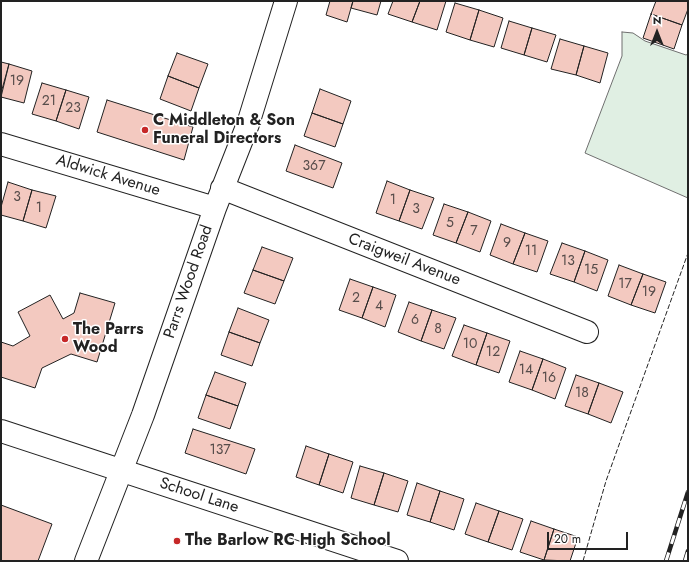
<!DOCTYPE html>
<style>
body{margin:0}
#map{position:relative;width:689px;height:562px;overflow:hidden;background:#fff;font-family:Jost,sans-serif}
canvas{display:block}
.frame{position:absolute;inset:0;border:2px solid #222;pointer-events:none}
.north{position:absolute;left:637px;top:12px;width:40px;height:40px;-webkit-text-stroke:3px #fff;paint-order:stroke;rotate:0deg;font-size:11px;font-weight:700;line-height:16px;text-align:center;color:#222}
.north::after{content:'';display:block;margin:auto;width:14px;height:18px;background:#222;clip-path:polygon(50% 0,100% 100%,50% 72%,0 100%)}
.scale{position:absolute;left:547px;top:532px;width:81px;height:18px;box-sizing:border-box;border:2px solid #222;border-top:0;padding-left:5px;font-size:12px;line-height:14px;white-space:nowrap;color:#222;-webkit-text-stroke:3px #fff;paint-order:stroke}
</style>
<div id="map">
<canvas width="689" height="562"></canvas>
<div class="frame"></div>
<div class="north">N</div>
<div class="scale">20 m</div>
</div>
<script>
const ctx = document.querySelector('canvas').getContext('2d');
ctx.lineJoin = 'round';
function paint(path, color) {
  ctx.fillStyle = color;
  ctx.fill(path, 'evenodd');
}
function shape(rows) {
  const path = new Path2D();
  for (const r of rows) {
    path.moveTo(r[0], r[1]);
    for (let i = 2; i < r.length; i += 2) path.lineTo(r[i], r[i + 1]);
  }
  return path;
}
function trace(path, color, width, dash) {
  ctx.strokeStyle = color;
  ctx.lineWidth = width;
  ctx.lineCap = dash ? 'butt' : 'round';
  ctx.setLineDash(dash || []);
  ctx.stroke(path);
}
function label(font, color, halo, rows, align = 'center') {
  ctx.font = font + ' Jost,sans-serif';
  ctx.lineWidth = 3;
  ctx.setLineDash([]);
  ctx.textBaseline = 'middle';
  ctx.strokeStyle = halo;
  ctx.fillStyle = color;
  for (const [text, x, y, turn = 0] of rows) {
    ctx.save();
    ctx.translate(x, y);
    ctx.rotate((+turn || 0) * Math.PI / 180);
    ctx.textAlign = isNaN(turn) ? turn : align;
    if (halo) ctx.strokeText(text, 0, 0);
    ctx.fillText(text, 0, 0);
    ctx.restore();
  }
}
const green = shape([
 [622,32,633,33,645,41,686,55,688,54,688,198,585,153,622,56,622,32]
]);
paint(green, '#e0efe3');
trace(green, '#6f6f6f', 1);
const building = shape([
 [330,1,353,1,347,22,326,15,330,1],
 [353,1,381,1,377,15,351,8,353,1],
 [393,1,420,1,412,22,388,14,393,1],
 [420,1,446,1,437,30,412,22,420,1],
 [656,1,688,1,688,9,682,25,651,14,656,1],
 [455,3,479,10,470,40,446,32,455,3],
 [479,10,503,18,494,47,470,40,479,10],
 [651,14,682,25,674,49,643,38,651,14],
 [509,21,532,28,524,55,501,48,509,21],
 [532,28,556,35,547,62,524,55,532,28],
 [560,39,584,46,576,75,551,69,560,39],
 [584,46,608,53,600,83,576,75,584,46],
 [177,53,208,64,199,88,168,76,177,53],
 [1,62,9,64,1,93,1,62],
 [9,64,32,71,24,103,1,97,9,64],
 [168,76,199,88,191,111,160,99,168,76],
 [42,83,66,90,56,121,32,114,42,83],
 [320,89,351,101,343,124,312,113,320,89],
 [66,90,89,97,79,129,56,121,66,90],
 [107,100,193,127,184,160,97,132,107,100],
 [312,113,343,124,335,147,304,136,312,113],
 [295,145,342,163,333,188,286,171,295,145],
 [387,181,410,190,399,221,376,213,387,181],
 [8,182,32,190,23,221,1,215,1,207,8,182],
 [32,190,56,196,46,228,23,221,32,190],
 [410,190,434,198,422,229,399,221,410,190],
 [444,204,468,212,456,243,433,235,444,204],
 [468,212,491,221,480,252,456,243,468,212],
 [501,224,525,233,513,264,490,255,501,224],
 [525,233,548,241,537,272,513,264,525,233],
 [562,243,585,251,574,282,550,274,562,243],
 [262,247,293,258,284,281,253,270,262,247],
 [585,251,608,260,597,291,574,282,585,251],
 [619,265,643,274,631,305,608,296,619,265],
 [253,270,284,281,275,304,244,293,253,270],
 [643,274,666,282,655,313,631,305,643,274],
 [350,279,373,287,362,318,339,310,350,279],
 [373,287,396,295,385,327,362,318,373,287],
 [80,293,115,303,97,362,71,354,42,368,35,388,1,377,1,342,13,346,30,336,18,312,50,295,63,319,74,313,80,293],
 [409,302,432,310,421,341,398,332,409,302],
 [238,308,269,320,260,343,229,332,238,308],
 [432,310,456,318,444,349,421,341,432,310],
 [464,325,487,333,476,365,452,356,464,325],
 [229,332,260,343,252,366,221,355,229,332],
 [487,333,510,341,499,373,476,365,487,333],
 [520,351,543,359,532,390,509,382,520,351],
 [543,359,566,368,555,399,532,390,543,359],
 [215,372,246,383,238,406,206,395,215,372],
 [576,375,599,383,588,414,565,406,576,375],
 [599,383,623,392,611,423,588,414,599,383],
 [206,395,238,406,230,429,198,418,206,395],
 [193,429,255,449,246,474,185,453,193,429],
 [306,446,329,454,319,485,296,477,306,446],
 [329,454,353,462,343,493,319,485,329,454],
 [360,466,384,473,374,505,351,498,360,466],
 [384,473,408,481,398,512,374,505,384,473],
 [417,483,440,491,430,522,407,515,417,483],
 [440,491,464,499,454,530,430,522,440,491],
 [476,503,499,511,488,542,465,534,476,503],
 [1,505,52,524,38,561,1,561,1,505],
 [499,511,523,519,512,550,488,542,499,511],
 [531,521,554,529,544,560,520,552,531,521],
 [554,529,578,537,570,561,544,560,554,529]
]);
paint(building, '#f3c9c0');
trace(building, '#222', 1);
const minor = shape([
 [1,144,215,208],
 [222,188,587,332],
 [1,431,397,561],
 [86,561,143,415,215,208,248,124,286,1]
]);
trace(minor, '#222', 24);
trace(minor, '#fff', 22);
const rail = shape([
 [666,561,688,492],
 [685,561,688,551]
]);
trace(rail, '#222', 4.5);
trace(rail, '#fff', 3, [9]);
trace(shape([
 [583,561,606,481,688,253]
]), '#222', 1, [5, 2]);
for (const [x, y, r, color] of [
 [145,130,4,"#c62828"],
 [65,339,4,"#c62828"],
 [177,541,4,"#c62828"]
]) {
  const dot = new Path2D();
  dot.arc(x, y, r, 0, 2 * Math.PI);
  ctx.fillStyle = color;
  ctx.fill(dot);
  trace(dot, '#fff', 1.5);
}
label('14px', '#564c4a', null, [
 ["19",17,82],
 ["21",49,102],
 ["23",73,109],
 ["367",314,167],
 ["3",17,198],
 ["1",393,201],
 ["1",39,209],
 ["3",416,210],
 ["5",450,224],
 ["7",474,232],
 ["9",507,244],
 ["11",531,252],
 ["13",568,262],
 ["15",591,271],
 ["17",625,285],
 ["19",649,293],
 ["2",356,299],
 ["4",379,307],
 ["6",415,321],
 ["8",438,330],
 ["10",470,345],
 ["12",493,353],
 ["14",526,371],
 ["16",549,379],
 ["18",582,394],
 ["137",220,451]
]);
label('bold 16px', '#222', '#fff', [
 ["C Middleton & Son",153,121],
 ["Funeral Directors",153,139],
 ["The Parrs",73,330],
 ["Wood",73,348],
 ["The Barlow RC High School",185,541]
], 'left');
label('16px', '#222', '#fff', [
 ["Aldwick Avenue",108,176,17],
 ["Craigweil Avenue",404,260,21],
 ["Parrs Wood Road",189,282,-71],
 ["School Lane",199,496,18]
]);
</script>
